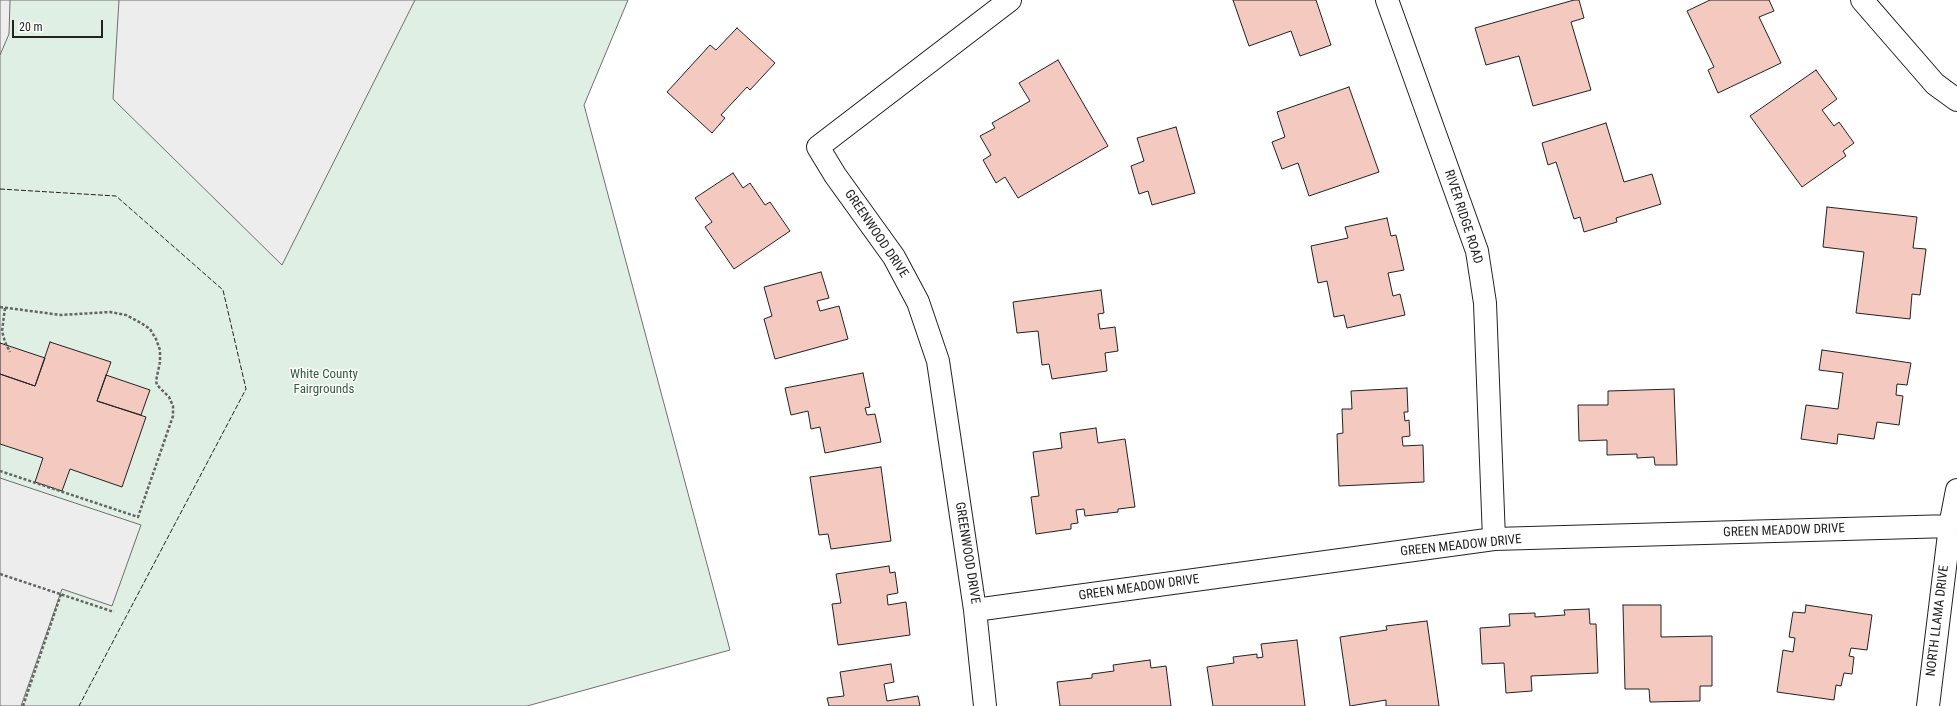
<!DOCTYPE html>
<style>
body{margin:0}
#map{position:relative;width:1957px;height:706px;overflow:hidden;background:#fff;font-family:"Roboto Condensed",sans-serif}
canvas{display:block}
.scale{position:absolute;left:12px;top:20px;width:91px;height:18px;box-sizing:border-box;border:2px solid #222;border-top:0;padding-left:5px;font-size:12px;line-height:14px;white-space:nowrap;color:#222;-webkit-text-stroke:3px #fff;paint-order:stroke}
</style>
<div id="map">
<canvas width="1957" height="706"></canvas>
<div class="scale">20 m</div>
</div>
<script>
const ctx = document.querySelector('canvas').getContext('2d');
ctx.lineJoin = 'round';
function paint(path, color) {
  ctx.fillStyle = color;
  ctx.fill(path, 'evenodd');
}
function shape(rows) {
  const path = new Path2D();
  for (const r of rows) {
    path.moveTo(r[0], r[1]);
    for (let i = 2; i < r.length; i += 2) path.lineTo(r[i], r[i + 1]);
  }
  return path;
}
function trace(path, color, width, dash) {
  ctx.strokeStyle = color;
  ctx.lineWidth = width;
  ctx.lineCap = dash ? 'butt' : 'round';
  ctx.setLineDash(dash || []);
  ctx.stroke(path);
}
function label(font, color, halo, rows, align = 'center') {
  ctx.font = font + ' "Roboto Condensed",sans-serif';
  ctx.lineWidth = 3;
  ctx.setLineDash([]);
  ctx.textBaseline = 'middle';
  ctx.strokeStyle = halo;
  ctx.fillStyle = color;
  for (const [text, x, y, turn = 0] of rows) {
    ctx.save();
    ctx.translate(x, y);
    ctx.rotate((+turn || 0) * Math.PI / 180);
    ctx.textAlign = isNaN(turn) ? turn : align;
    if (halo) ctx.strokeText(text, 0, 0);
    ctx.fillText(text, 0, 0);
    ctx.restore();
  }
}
const green = shape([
 [0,0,628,0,584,105,730,650,527,706,0,706,0,0]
]);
paint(green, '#e0efe3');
trace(green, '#6f6f6f', 1);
const parking = shape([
 [0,0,10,0,9,34,0,55,0,0],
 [119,0,415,0,282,265,113,99,119,0],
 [0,478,141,525,112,606,62,589,21,706,0,706,0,478]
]);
paint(parking, '#ededed');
trace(parking, '#6f6f6f', 1);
const building = shape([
 [1233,0,1316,0,1331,45,1300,56,1291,31,1249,46,1233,0],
 [1574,0,1579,0,1584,18,1571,22,1591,90,1533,106,1519,56,1486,65,1475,28,1574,0],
 [1710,0,1769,0,1774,11,1759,17,1781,63,1718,93,1708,70,1714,67,1687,11,1710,0],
 [737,28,775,63,750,90,747,87,721,115,725,118,712,133,667,92,710,45,716,50,737,28],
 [1058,60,1108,146,1018,198,1005,177,996,183,983,160,991,155,980,136,995,128,992,123,1030,101,1019,83,1058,60],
 [1816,70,1837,99,1822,110,1834,126,1839,122,1854,143,1843,151,1846,156,1802,187,1750,116,1816,70],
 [1349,87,1379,172,1309,196,1298,163,1282,169,1272,142,1285,137,1277,112,1349,87],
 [1606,123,1624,182,1652,174,1661,204,1616,218,1617,222,1584,232,1580,217,1574,219,1556,162,1548,165,1542,143,1606,123],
 [1176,127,1195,193,1152,205,1148,191,1139,194,1131,166,1144,161,1137,138,1176,127],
 [733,173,743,188,750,183,765,205,770,202,790,231,734,269,705,227,712,222,695,198,733,173],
 [1827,207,1917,217,1913,248,1926,249,1920,295,1912,294,1910,319,1856,313,1864,252,1823,247,1827,207],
 [1387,218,1391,236,1396,235,1404,270,1388,273,1393,296,1400,294,1405,315,1347,328,1344,315,1334,317,1327,281,1318,283,1311,246,1348,238,1345,227,1387,218],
 [821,272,829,298,817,301,820,311,839,306,848,339,775,359,764,319,772,316,764,287,821,272],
 [1101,290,1104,313,1098,314,1100,329,1115,327,1118,351,1105,353,1107,371,1052,379,1049,364,1042,365,1038,331,1017,333,1013,302,1101,290],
 [50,342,111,362,97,401,146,417,122,487,70,469,62,491,35,482,43,458,0,444,0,374,35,386,50,342],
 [0,343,45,358,35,386,0,374,0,343],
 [1822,350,1911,363,1907,385,1897,384,1896,395,1903,396,1899,425,1877,422,1874,439,1838,434,1837,444,1801,439,1806,405,1838,409,1843,373,1819,370,1822,350],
 [863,373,870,407,865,408,867,415,875,414,881,442,825,453,820,427,811,429,808,411,791,415,785,388,863,373],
 [106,375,150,390,141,415,97,401,106,375],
 [1407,388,1408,412,1404,412,1405,421,1409,420,1410,436,1402,437,1403,446,1423,445,1424,482,1339,486,1337,434,1343,433,1342,409,1352,409,1351,391,1407,388],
 [1674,389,1677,465,1655,465,1654,457,1637,458,1637,454,1607,455,1607,440,1579,441,1578,405,1608,405,1608,391,1674,389],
 [1096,428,1098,443,1125,439,1135,507,1118,509,1118,512,1085,516,1084,509,1076,510,1078,523,1071,524,1071,529,1036,534,1031,497,1039,496,1033,452,1062,448,1060,433,1096,428],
 [881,467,891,541,831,549,828,534,819,535,810,477,881,467],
 [889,566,890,573,895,572,898,593,887,595,888,605,906,602,910,635,838,645,832,604,841,603,836,574,889,566],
 [1623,605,1661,605,1661,637,1712,636,1712,686,1700,686,1700,701,1650,702,1649,689,1625,689,1623,605],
 [1806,605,1872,615,1867,650,1851,648,1849,656,1854,657,1852,674,1844,673,1841,686,1836,685,1834,700,1777,692,1783,650,1793,652,1795,638,1789,637,1793,612,1805,613,1806,605],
 [1589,609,1590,624,1596,624,1598,673,1531,676,1532,691,1506,693,1504,663,1482,664,1480,628,1510,626,1509,614,1535,613,1535,617,1565,615,1564,610,1589,609],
 [1427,621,1439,706,1386,706,1386,700,1350,706,1340,637,1387,630,1386,626,1427,621],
 [1297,640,1305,706,1213,706,1207,667,1234,663,1233,657,1257,654,1257,658,1263,657,1261,644,1297,640],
 [1150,660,1151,668,1166,666,1171,706,1060,706,1057,682,1092,678,1092,674,1114,671,1113,665,1150,660],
 [891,664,894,682,884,684,887,701,918,696,920,706,829,706,827,698,844,696,840,672,891,664]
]);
paint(building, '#f3c9c0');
trace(building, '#222', 1);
const street = shape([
 [1387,0,1477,251,1485,303,1494,539],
 [1862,0,1935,84,1957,100],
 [975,610,1494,539,1950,526],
 [985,706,975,610,938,361,918,302,894,257,835,175,818,147,1010,0],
 [1928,706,1950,526,1957,490]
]);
trace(street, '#222', 24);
trace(shape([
 [0,307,61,315,110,312,126,315,141,323,150,329,156,339,160,350,160,362,156,381,157,385,169,397,173,406,173,416,138,517,0,471],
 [5,308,2,331,5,342,10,352],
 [0,574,114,612],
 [23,706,61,594]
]), '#646464', 2.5, [3, 2]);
trace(street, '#fff', 22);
trace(shape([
 [0,189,116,196,223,290,246,389,79,706]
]), '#222', 1, [5, 2]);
label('13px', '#222', '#fff', [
 ["RIVER RIDGE ROAD",1463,217,72],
 ["GREENWOOD DRIVE",876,234,56],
 ["GREEN MEADOW DRIVE",1784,531,-2],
 ["GREEN MEADOW DRIVE",1461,546,-6],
 ["GREENWOOD DRIVE",967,553,81],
 ["GREEN MEADOW DRIVE",1139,588,-8],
 ["NORTH LLAMA DRIVE",1938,621,-83]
]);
label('13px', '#2f5e38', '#fff', [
 ["White County",324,375],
 ["Fairgrounds",324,390]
]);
</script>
